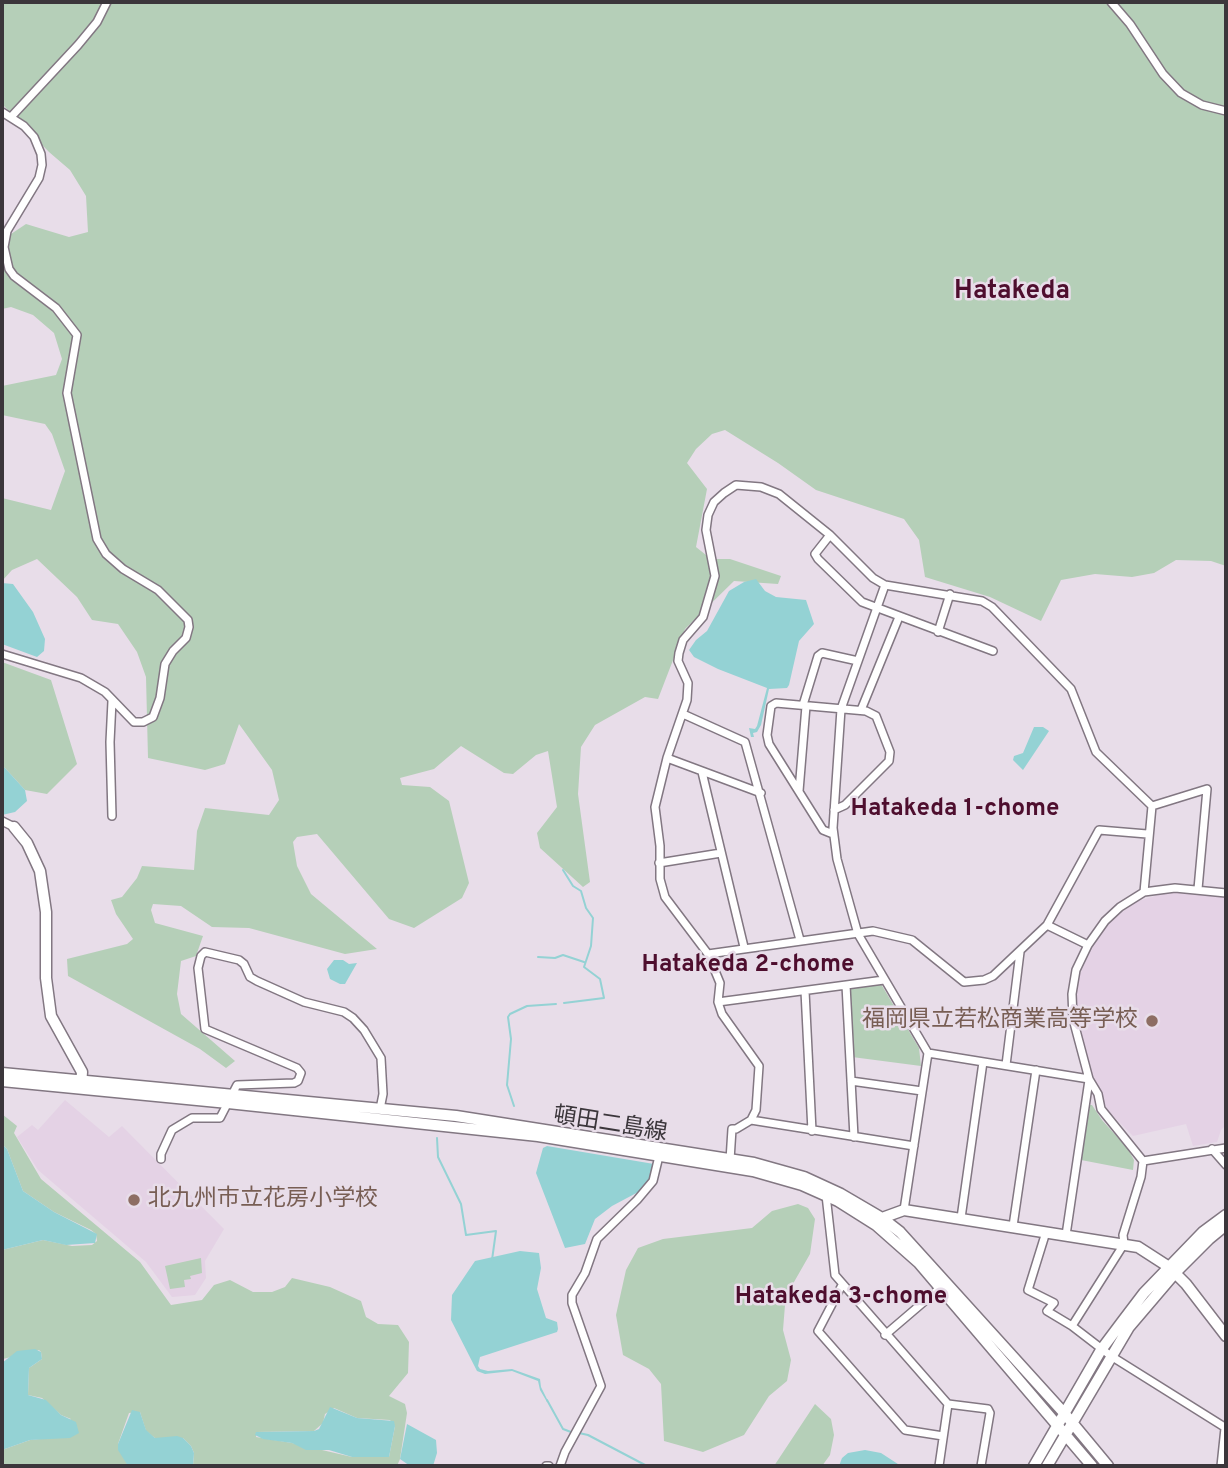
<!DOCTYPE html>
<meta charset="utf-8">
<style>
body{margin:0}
#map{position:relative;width:1228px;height:1468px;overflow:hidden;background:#e8dde9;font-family:Overpass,sans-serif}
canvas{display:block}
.frame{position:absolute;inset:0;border:4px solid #3b363b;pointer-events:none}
</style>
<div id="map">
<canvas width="1228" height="1468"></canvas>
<div class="frame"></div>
</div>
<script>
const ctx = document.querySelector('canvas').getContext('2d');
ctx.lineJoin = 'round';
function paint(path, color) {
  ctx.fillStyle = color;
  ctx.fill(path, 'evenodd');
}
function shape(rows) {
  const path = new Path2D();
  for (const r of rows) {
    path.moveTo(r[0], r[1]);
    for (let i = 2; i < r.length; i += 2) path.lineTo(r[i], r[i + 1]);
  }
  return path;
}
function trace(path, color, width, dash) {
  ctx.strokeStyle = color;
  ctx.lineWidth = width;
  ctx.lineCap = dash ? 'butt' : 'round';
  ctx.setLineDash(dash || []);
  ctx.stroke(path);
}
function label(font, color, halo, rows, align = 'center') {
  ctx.font = font + ' Overpass,"Noto Sans JP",sans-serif';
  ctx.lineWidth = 5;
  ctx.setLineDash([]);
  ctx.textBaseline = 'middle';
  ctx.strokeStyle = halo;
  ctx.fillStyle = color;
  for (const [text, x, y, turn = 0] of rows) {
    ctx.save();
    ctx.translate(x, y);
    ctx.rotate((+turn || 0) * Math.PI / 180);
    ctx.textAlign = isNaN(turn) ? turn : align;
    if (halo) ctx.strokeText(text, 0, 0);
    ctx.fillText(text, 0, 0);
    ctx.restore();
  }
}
paint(shape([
 [1181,892,1226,897,1226,1125,1221,1130,1217,1142,1193,1146,1186,1124,1133,1136,1109,1112,1094,1081,1079,1030,1076,1011,1076,994,1080,974,1091,949,1106,925,1135,902,1165,893],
 [65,1100,109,1137,122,1126,224,1229,205,1261,206,1278,195,1295,172,1297,146,1262,38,1170,17,1137,32,1125,38,1130]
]), '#e4d2e5');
paint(shape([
 [2,2,1226,2,1226,566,1211,561,1176,560,1154,573,1132,577,1095,574,1061,580,1041,621,990,597,925,577,919,540,904,519,816,490,778,463,725,430,712,434,696,449,687,463,707,489,696,547,711,559,730,559,781,576,778,584,734,581,685,629,658,699,645,697,595,725,581,747,578,794,590,882,583,887,540,848,537,833,557,807,548,751,536,755,513,774,504,773,461,746,434,769,400,778,402,785,430,787,449,801,469,883,462,898,414,928,389,919,317,834,297,837,293,842,297,866,311,894,377,949,345,954,249,928,212,927,181,906,153,904,151,910,155,923,203,936,196,956,181,961,177,994,181,1014,235,1061,226,1068,200,1049,68,976,67,959,127,944,133,939,116,914,111,900,122,897,137,878,142,866,194,870,197,831,205,808,269,815,279,800,272,770,239,724,225,764,205,770,148,758,146,677,137,652,118,624,92,620,77,597,37,559,12,570,2,581,2,498,51,510,65,471,52,434,45,424,2,415,2,386,56,375,62,359,54,333,33,315,11,307,2,309,2,240,26,224,69,237,88,232,86,196,70,170,49,152,2,104],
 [2,662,51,680,77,764,47,794,25,790,5,768,2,767],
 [881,984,919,1048,921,1066,852,1057,849,991,851,989],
 [1090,1105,1092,1105,1102,1120,1128,1149,1134,1160,1133,1170,1081,1160],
 [2,1114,17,1126,14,1133,41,1179,140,1262,171,1305,202,1300,214,1285,230,1280,253,1292,272,1292,285,1287,292,1278,330,1287,361,1301,366,1317,378,1324,398,1325,409,1342,408,1373,389,1396,405,1404,407,1413,400,1459,397,1466,193,1466,194,1453,191,1446,183,1438,155,1438,146,1431,140,1412,129,1413,118,1444,128,1466,2,1466,2,1450,30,1440,50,1438,71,1419,61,1415,42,1398,28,1395,29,1368,42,1359,41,1352,39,1350,3,1359,2,1363,2,1250,43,1240,72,1246,92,1245,97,1241,96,1234,91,1230,54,1212,23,1191,7,1149,2,1144],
 [334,1408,357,1418,390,1420,395,1426,389,1457,352,1457,292,1443,256,1437,257,1432,314,1431,323,1423,325,1414],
 [798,1204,808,1208,815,1219,810,1254,794,1282,785,1305,783,1330,791,1360,787,1381,769,1396,744,1435,703,1452,664,1441,661,1384,649,1369,623,1355,616,1315,626,1270,638,1248,663,1239,752,1228,772,1211],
 [201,1258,202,1273,190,1276,191,1279,184,1280,185,1287,170,1289,165,1266],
 [815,1404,831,1419,834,1435,830,1455,822,1466,774,1466]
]), '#b5cfb8');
paint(shape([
 [756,579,765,591,776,597,806,600,814,624,799,641,789,685,787,688,769,689,761,725,757,732,753,733,754,737,751,737,749,728,755,729,757,726,767,688,718,669,694,657,689,650,696,640,707,631,729,591,744,582],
 [2,583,13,584,33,612,45,639,44,651,37,657,2,644],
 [1034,727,1043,727,1049,731,1023,770,1013,760,1014,756,1023,753],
 [2,767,5,768,25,790,27,801,15,812,2,815],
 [334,960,343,960,349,964,357,963,345,984,340,984,330,979,327,969],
 [2,1144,7,1149,23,1191,54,1212,97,1234,95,1243,66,1245,43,1240,2,1250],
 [547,1146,654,1164,651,1181,642,1190,612,1206,595,1219,585,1244,565,1248,536,1173,543,1148],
 [520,1251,539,1253,541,1268,537,1289,546,1318,557,1322,558,1329,557,1332,480,1357,478,1366,480,1369,488,1371,512,1369,540,1379,541,1387,548,1401,547,1402,540,1390,538,1381,512,1371,485,1374,477,1371,451,1320,452,1295,475,1261],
 [35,1349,41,1352,42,1359,29,1368,28,1395,46,1400,61,1415,76,1422,79,1433,70,1438,30,1440,2,1450,2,1363,17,1351],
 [330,1407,357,1418,394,1421,395,1426,389,1457,352,1457,329,1450,306,1450,292,1443,263,1439,255,1435,256,1432,314,1431,319,1429],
 [132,1410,140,1412,146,1430,155,1438,177,1436,183,1438,191,1446,194,1453,193,1466,128,1466,118,1450,118,1444],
 [407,1424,436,1440,437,1453,433,1466,410,1466,400,1459],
 [865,1450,881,1453,901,1466,839,1466,842,1458,848,1453]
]), '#94d2d4');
trace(shape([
 [563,870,573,886,581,891,586,908,593,918,591,946,584,967,600,979,604,998,564,1003],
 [538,957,555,958,563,955,584,962],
 [514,1106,507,1085,511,1039,508,1017,510,1014,527,1006,556,1004],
 [437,1138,438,1157,461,1204,466,1235,496,1231,492,1260],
 [547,1400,563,1429,571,1432],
 [579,1433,588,1435,647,1466]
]), '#94d2d4', 2);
const street = shape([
 [1111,2,1130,24,1163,74,1181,93,1202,105,1226,111],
 [2,112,24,126,34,137,41,154,42,165,39,178,7,231,4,247,9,269,14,276,56,308,77,335,67,393,97,539,106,554,123,569,158,590,188,620,189,627,186,638,173,651,165,664,160,698,153,717,143,722,134,722,105,692,81,678,2,654],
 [11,117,78,45,97,22,107,2],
 [830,535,815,554,818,559,862,602,993,651],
 [885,585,841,709,833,828,837,859,858,934,928,1053,904,1210],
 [938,632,950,594],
 [112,701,110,742,112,816],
 [803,705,818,656,822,653,858,661],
 [861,710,899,617],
 [683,714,745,742,800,940],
 [667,758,761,793],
 [702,772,744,947],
 [799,791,806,706],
 [1152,806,1207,789,1198,889],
 [2,821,14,827],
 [833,834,823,830,769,744,767,735,771,706,776,703,866,711,876,716,890,752,889,761,845,805,834,810],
 [659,863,721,853],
 [1144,892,1152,806],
 [1047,925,1088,945],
 [708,954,873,931,912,940,964,982,984,980,993,976,1047,925,1099,830,1147,834],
 [846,985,854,1137],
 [805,991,812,1131],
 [718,1002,884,980],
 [928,1053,1089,1079],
 [1006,1065,1020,952],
 [851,1081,922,1091],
 [751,1120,914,1146],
 [1212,1149,1226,1165],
 [161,1159,161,1154,172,1130,192,1118,220,1118,237,1085,294,1083,298,1081,301,1073,297,1068,205,1029,198,968,201,956,205,952,239,960,244,964,250,977,257,981,304,1002,344,1012,353,1018,364,1030,381,1058,383,1094,380,1109],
 [730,1160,732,1129,736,1129,751,1120,756,1110,759,1066,722,1014,718,1002,720,983,708,954,665,897,660,879,660,846,655,807,667,758,687,700,688,683,678,661,679,653,683,640,703,617,715,576,706,530,708,515,714,502,724,493,736,485,761,487,779,494,830,535,873,578,885,585,982,601,992,607,1071,689,1096,752,1152,806],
 [1143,1161,1226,1148],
 [826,1195,835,1275,948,1404,939,1466],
 [961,1218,983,1062],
 [1013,1226,1036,1070],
 [1046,1232,1028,1290,1054,1303,1047,1311,1072,1326,1111,1356,1226,1428],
 [1066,1235,1089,1080],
 [842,1285,818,1331,905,1430,943,1436],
 [1072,1326,1124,1244,1123,1235,1141,1177,1143,1161,1101,1109,1098,1094,1089,1079,1073,1019,1072,994,1076,970,1088,945,1105,921,1120,907,1144,892,1175,888,1226,893],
 [885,1335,940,1288],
 [948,1404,988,1409,990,1413,981,1466],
 [546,1466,549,1466],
 [560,1466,565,1452,601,1386,572,1303,572,1295,585,1273,597,1239,637,1200,653,1181,660,1152],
 [1221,1466,1225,1428]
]);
const secondary = shape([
 [14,827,27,843,40,871,46,912,46,978,51,1016,82,1072,81,1086],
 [2,1073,456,1116,754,1163,804,1177,841,1194,882,1218,900,1232,1064,1413,1108,1466],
 [2,1081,228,1103,538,1136,753,1171,802,1185,838,1201,876,1225,919,1263,1092,1466],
 [882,1218,904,1210,1138,1247,1169,1267,1186,1284,1226,1336],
 [1034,1466,1101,1350,1122,1322,1144,1293,1203,1232,1226,1215],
 [1047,1466,1129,1327,1175,1273,1209,1239,1226,1225]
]);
trace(street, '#827782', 10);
trace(secondary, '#827782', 13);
trace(street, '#fff', 7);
trace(secondary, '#fff', 10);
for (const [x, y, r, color] of [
 [1152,1021,7,"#8d6e63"],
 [134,1200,7,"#8d6e63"]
]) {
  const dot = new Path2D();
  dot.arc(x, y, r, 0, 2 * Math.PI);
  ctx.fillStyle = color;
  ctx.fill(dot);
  trace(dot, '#e8dde9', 2.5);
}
label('23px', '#785e54', '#e8dde9', [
 ["福岡県立若松商業高等学校",1138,1021],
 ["北九州市立花房小学校",148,1200,"left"]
], 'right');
label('23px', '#3b363b', '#e8dde9', [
 ["頓田二島線",610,1126,9]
]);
label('bold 24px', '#4e0e2e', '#e8dde9', [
 ["Hatakeda 1-chome",955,810],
 ["Hatakeda 2-chome",748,966],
 ["Hatakeda 3-chome",841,1298]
]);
label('bold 26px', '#4e0e2e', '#e8dde9', [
 ["Hatakeda",1012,293]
]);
</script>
